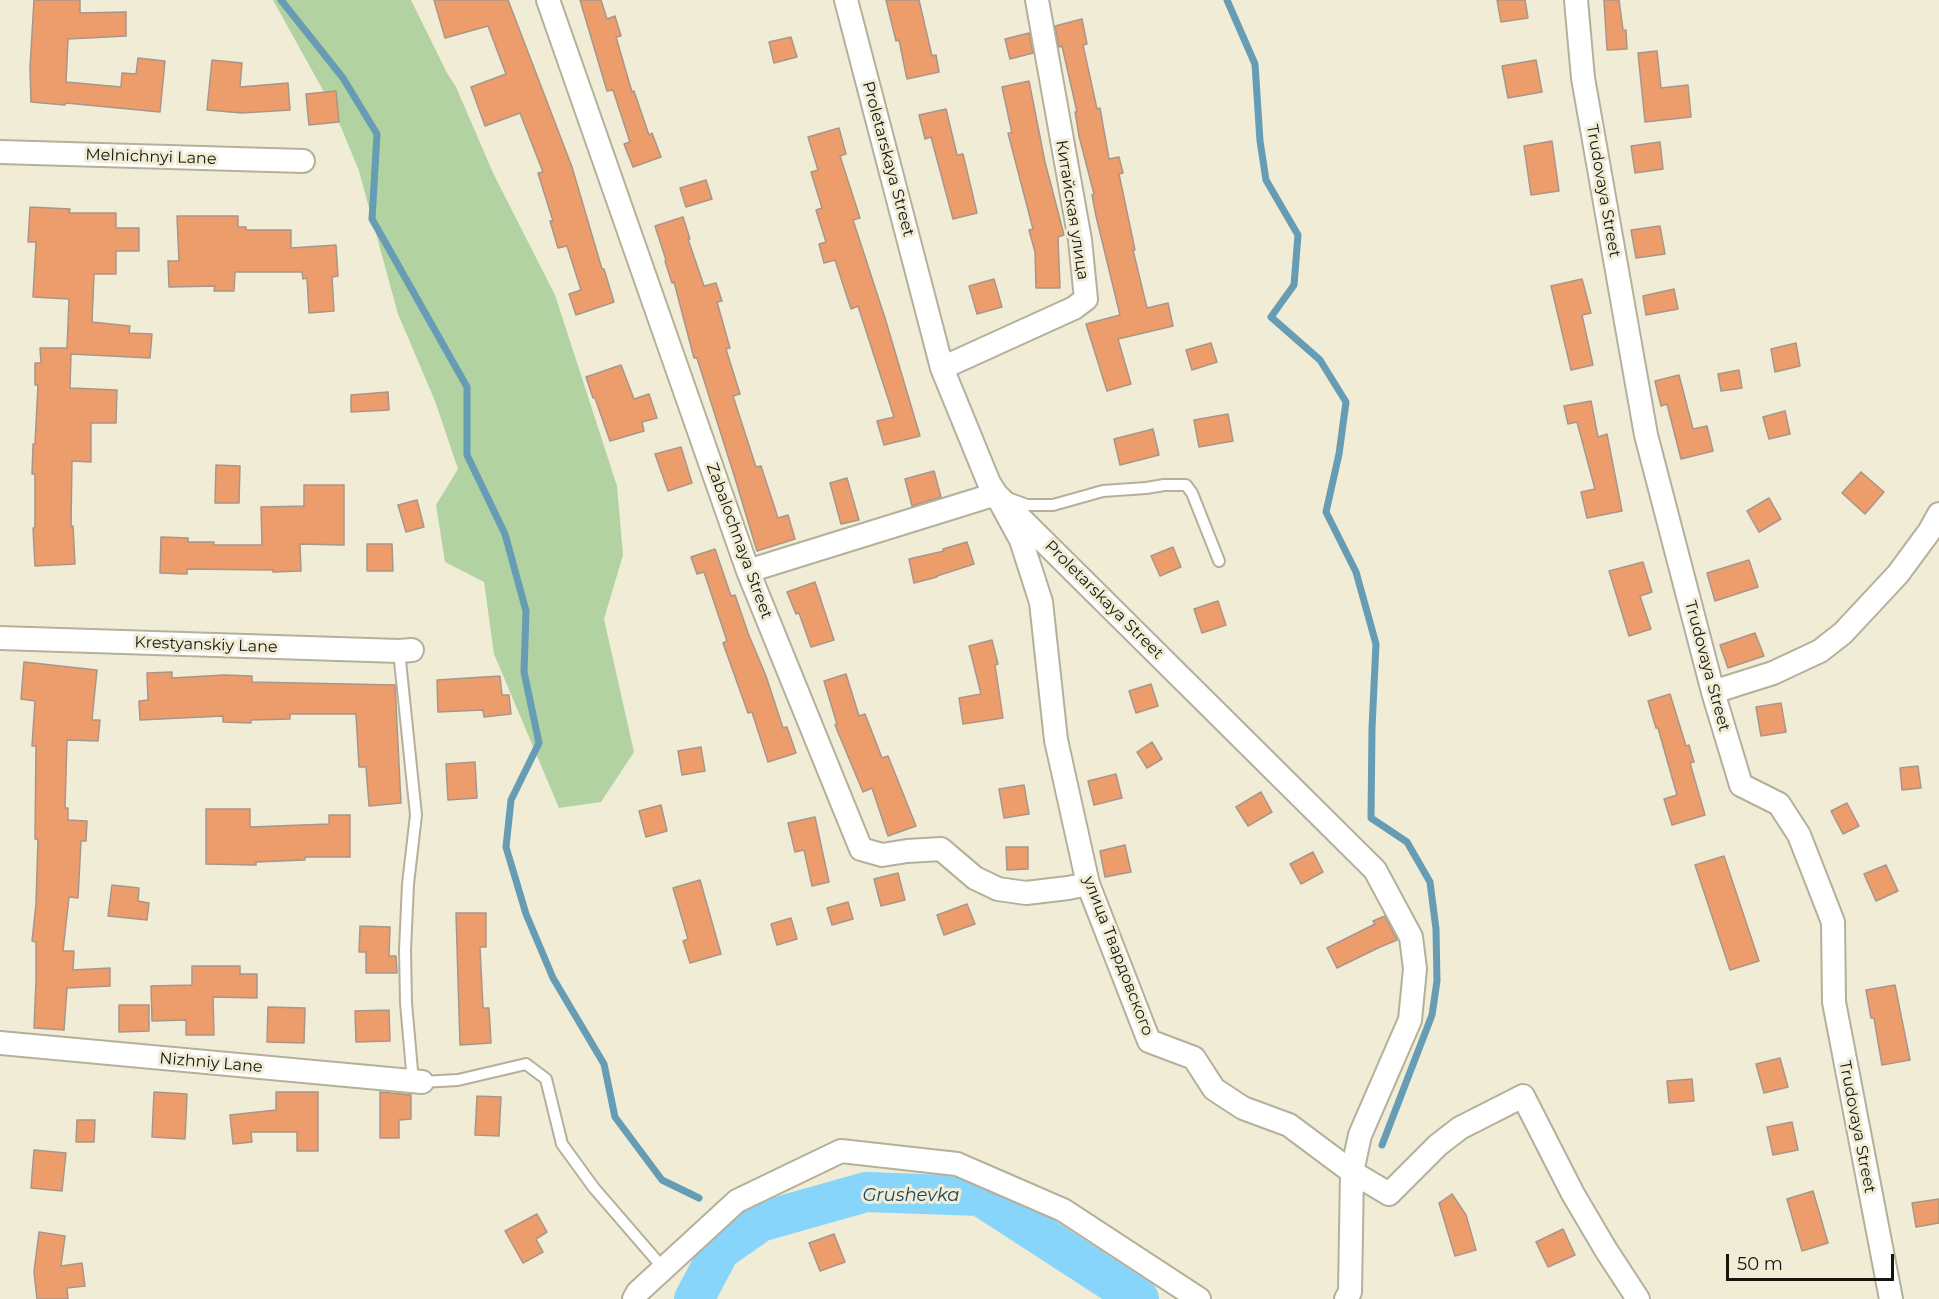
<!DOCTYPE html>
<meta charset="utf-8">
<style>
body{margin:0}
#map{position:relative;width:1939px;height:1299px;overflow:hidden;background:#f0ecd5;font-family:Montserrat,sans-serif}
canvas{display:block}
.scale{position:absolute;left:1726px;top:1254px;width:168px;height:27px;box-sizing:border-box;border:3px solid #17160e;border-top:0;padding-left:8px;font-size:18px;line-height:21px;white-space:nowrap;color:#17160e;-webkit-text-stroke:4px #f0ecd5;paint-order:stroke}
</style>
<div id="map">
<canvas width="1939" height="1299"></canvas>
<div class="scale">50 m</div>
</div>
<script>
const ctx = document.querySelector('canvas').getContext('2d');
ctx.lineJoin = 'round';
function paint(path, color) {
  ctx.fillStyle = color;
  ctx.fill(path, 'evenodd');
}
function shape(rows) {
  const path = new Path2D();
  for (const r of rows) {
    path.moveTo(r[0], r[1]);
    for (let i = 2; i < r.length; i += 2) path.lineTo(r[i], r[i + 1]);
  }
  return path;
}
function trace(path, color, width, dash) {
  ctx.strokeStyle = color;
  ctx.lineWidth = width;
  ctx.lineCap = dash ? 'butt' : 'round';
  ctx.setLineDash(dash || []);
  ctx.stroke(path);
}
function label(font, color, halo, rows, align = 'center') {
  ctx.font = font + ' Montserrat,sans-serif';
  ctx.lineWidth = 6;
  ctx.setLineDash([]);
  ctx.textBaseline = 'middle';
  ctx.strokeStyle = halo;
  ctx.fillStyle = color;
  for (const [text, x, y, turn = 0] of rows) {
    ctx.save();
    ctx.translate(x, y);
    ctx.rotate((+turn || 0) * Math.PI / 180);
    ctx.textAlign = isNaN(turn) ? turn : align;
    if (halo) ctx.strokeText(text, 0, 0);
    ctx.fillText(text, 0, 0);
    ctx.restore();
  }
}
paint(shape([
 [273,0,411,0,447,73,456,87,494,175,555,295,617,486,623,555,604,619,634,752,601,802,559,808,494,654,484,582,445,562,436,505,458,469,435,401,398,314,359,171,334,110]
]), '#b2d2a2');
trace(shape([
 [281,0,343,78,377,134,372,219,467,387,467,455,505,534,526,611,524,672,539,743,511,800,506,847,526,914,553,978,604,1064,615,1117,662,1180,699,1198],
 [1227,0,1255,64,1260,141,1266,180,1298,235,1294,285,1271,317,1320,360,1346,402,1339,454,1326,512,1356,572,1376,644,1372,728,1371,818,1407,842,1430,882,1436,929,1437,981,1432,1015,1382,1145]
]), '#669cb4', 7);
trace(shape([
 [694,1299,720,1250,760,1222,866,1192,980,1196,1139,1299]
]), '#88d5fb', 40);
const building = shape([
 [34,0,80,0,80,13,126,12,126,36,68,39,66,82,121,87,122,73,136,74,138,58,165,61,160,112,66,103,65,105,31,102,30,68,34,0],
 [434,0,508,0,572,167,602,269,604,269,614,302,576,315,569,294,581,290,567,246,558,248,550,221,553,221,538,173,543,172,520,113,485,126,471,87,506,74,488,26,445,38,434,0],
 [580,0,601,0,607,19,615,16,621,36,616,37,632,92,634,91,649,135,652,133,661,157,633,167,624,144,630,142,613,90,607,91,580,0],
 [886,0,919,0,932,56,936,55,939,72,907,79,899,40,896,41,886,0],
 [1497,0,1525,0,1528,18,1501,22,1497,0],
 [1604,0,1619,0,1623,30,1626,30,1627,49,1607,50,1604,0],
 [1082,19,1087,44,1083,45,1097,109,1100,108,1109,159,1119,157,1123,173,1119,174,1135,250,1133,250,1147,308,1168,303,1173,326,1118,339,1131,384,1107,391,1086,324,1120,315,1096,216,1092,195,1094,194,1079,136,1075,112,1077,112,1062,46,1059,47,1055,26,1082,19],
 [1029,33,1033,53,1010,59,1005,39,1029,33],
 [791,37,797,57,774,63,769,42,791,37],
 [1657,51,1661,88,1688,85,1691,117,1645,122,1638,53,1657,51],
 [212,60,242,63,240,87,288,83,290,110,242,113,207,110,212,60],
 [1536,60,1542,92,1508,98,1502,66,1536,60],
 [1029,81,1045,162,1064,235,1058,237,1060,288,1036,288,1035,252,1029,230,1033,229,1008,133,1012,133,1002,87,1029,81],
 [336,91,339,122,309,125,306,94,336,91],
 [946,109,957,155,963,154,977,213,953,219,931,137,925,139,919,115,946,109],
 [839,128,846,154,840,156,860,218,853,220,885,318,920,436,884,445,877,421,894,417,858,306,851,309,835,260,824,263,819,244,826,242,816,210,822,208,811,172,818,170,808,137,839,128],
 [1552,141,1559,191,1531,195,1524,146,1552,141],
 [1660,142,1663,169,1635,173,1631,146,1660,142],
 [706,180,712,199,686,207,680,188,706,180],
 [30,207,70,209,69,213,116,213,116,228,139,228,139,251,116,251,116,274,94,274,92,322,130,326,129,333,152,334,150,358,71,354,70,388,117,390,116,423,91,423,91,462,72,461,71,527,73,526,75,564,35,566,33,528,35,528,35,474,32,474,33,444,35,444,38,385,35,385,35,363,41,363,40,348,67,348,69,299,33,297,36,242,28,242,30,207],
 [177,216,238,216,238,227,246,227,246,230,291,230,291,248,336,245,338,276,332,277,334,311,309,313,307,278,303,279,302,272,235,272,234,291,214,291,215,286,169,287,168,261,179,261,177,216],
 [683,217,690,239,688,239,704,286,716,283,722,301,717,302,730,348,726,349,740,394,733,396,756,467,761,466,778,518,788,515,795,539,757,551,734,475,697,358,694,358,674,282,672,283,665,261,666,260,655,226,683,217],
 [1660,226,1665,254,1636,258,1631,230,1660,226],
 [994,279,1002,307,977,314,969,286,994,279],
 [1582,279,1591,313,1582,315,1593,365,1571,370,1551,286,1582,279],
 [1674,289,1678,309,1646,315,1643,296,1674,289],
 [1211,343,1217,362,1192,370,1186,350,1211,343],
 [1796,343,1800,366,1775,372,1771,349,1796,343],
 [621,365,634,399,649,394,657,418,642,422,644,431,610,441,595,398,593,398,586,377,621,365],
 [1739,370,1742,388,1721,391,1718,374,1739,370],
 [1679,375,1693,429,1707,426,1713,451,1681,459,1667,404,1661,406,1655,381,1679,375],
 [388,392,389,410,351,412,351,395,388,392],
 [1591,401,1598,437,1607,434,1622,511,1587,518,1581,492,1595,489,1577,422,1568,424,1564,406,1591,401],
 [1785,411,1790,434,1769,439,1763,417,1785,411],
 [1228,414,1233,441,1199,447,1194,420,1228,414],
 [1153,429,1159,455,1120,465,1114,439,1153,429],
 [681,447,692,483,668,491,655,454,681,447],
 [216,465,240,466,239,503,215,503,216,465],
 [934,471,941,497,912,506,905,479,934,471],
 [1861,472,1884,492,1865,514,1842,493,1861,472],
 [847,478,859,520,841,524,830,483,847,478],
 [304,485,344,485,344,545,300,544,301,571,273,572,273,570,187,569,187,574,160,573,161,537,188,538,188,542,214,542,214,545,262,545,261,507,304,506,304,485],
 [1769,498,1781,519,1759,532,1747,511,1769,498],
 [417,500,424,527,406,532,398,505,417,500],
 [967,542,974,564,937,576,937,577,914,583,909,559,944,551,943,549,967,542],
 [367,544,392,544,393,571,367,571,367,544],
 [1173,547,1181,567,1160,576,1151,556,1173,547],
 [715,549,731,596,735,595,748,633,766,676,783,728,787,727,796,753,768,762,752,712,748,713,723,643,727,641,704,572,697,574,691,557,715,549],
 [1749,560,1758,587,1715,601,1707,573,1749,560],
 [1643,562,1652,592,1640,596,1651,629,1629,636,1609,571,1643,562],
 [815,582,834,640,811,647,799,613,796,614,787,592,815,582],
 [1218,601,1226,625,1202,633,1194,609,1218,601],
 [1755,633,1764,656,1728,668,1720,645,1755,633],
 [992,640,998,664,995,665,1003,718,963,724,959,698,981,694,969,646,992,640],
 [24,662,97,670,92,720,100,720,98,741,67,740,65,808,68,808,68,820,87,821,86,841,81,841,78,898,69,897,63,951,74,951,73,970,110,968,110,986,67,988,64,1030,34,1028,36,981,36,942,32,941,36,904,38,839,35,839,36,746,32,746,35,701,21,699,24,662],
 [172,672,172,678,224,675,252,676,252,682,395,685,401,803,369,806,366,767,359,767,356,714,290,714,290,719,251,720,251,723,223,722,223,716,140,720,139,701,148,700,147,673,172,672],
 [846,674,859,716,865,714,882,758,888,756,916,826,888,836,872,788,863,792,835,725,837,724,824,681,846,674],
 [500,676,502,695,509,695,511,714,484,717,483,710,438,712,437,680,500,676],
 [1151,684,1158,706,1136,713,1129,691,1151,684],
 [1670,694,1686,746,1689,745,1694,762,1690,763,1705,815,1672,825,1664,799,1677,795,1658,728,1656,728,1648,701,1670,694],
 [1781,703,1786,732,1761,736,1756,707,1781,703],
 [1152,742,1162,759,1147,768,1137,752,1152,742],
 [701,747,705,771,682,775,678,751,701,747],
 [475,762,477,798,448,800,446,764,475,762],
 [1918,766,1921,788,1902,790,1900,768,1918,766],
 [1116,774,1122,798,1094,805,1088,781,1116,774],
 [1024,785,1029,814,1004,818,999,789,1024,785],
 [1261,792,1272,812,1248,826,1236,807,1261,792],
 [1847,803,1859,826,1843,834,1831,811,1847,803],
 [661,805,667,831,646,837,639,811,661,805],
 [206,809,250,809,250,827,329,824,329,815,350,815,350,857,305,857,305,860,256,862,256,865,206,864,206,809],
 [815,817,829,882,812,886,804,850,795,852,788,823,815,817],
 [1125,845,1131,872,1105,877,1100,851,1125,845],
 [1006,847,1028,847,1028,869,1007,870,1006,847],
 [1313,852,1323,872,1301,884,1290,864,1313,852],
 [1724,856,1759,961,1730,970,1695,865,1724,856],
 [1886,865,1898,891,1876,901,1864,874,1886,865],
 [898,873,905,900,881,906,874,879,898,873],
 [700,880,721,954,690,963,683,941,688,939,673,888,700,880],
 [112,885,139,888,138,901,149,903,147,920,108,916,112,885],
 [848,902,853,919,832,925,827,908,848,902],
 [967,904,975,924,944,935,937,915,967,904],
 [456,913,486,913,486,947,480,947,483,1008,489,1008,491,1043,460,1045,456,913],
 [1385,916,1397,940,1380,947,1337,968,1327,948,1375,924,1373,921,1385,916],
 [791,918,797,939,777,945,771,924,791,918],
 [360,926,390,927,389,956,396,956,397,973,366,973,366,952,359,952,360,926],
 [192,966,240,966,240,974,257,974,257,998,213,997,214,1035,186,1035,186,1020,152,1021,151,986,192,985,192,966],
 [1895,985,1910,1060,1882,1065,1874,1018,1871,1018,1866,990,1895,985],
 [119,1005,149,1005,149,1031,119,1032,119,1005],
 [268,1007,305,1008,304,1043,267,1042,268,1007],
 [389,1010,390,1041,356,1042,355,1011,389,1010],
 [1780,1058,1788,1087,1764,1093,1756,1064,1780,1058],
 [1692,1079,1694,1101,1669,1103,1667,1081,1692,1079],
 [154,1092,187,1094,185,1139,152,1137,154,1092],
 [276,1092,318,1092,318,1151,297,1151,297,1132,251,1132,252,1142,233,1144,230,1115,276,1110,276,1092],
 [380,1092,411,1095,411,1119,399,1120,399,1138,380,1138,380,1092],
 [477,1096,501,1097,499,1136,475,1135,477,1096],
 [77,1120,95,1120,94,1142,76,1142,77,1120],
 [1792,1122,1798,1150,1773,1155,1767,1127,1792,1122],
 [34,1150,66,1153,62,1191,31,1188,34,1150],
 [1813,1191,1828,1243,1802,1251,1787,1199,1813,1191],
 [1452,1194,1466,1215,1476,1250,1455,1256,1439,1203,1452,1194],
 [1939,1199,1939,1223,1916,1227,1912,1203,1939,1199],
 [537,1214,547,1232,536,1239,543,1252,523,1263,505,1231,537,1214],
 [1563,1229,1575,1255,1548,1267,1536,1242,1563,1229],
 [39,1232,65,1236,61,1266,82,1263,85,1286,67,1288,68,1299,37,1299,34,1272,39,1232],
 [834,1234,845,1262,820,1271,809,1243,834,1234]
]);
paint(building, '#ed9c6c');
trace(building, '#aa9589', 1.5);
const service = shape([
 [1008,498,1027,505,1053,505,1103,491,1146,488,1164,485,1186,485,1192,493,1219,561],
 [399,651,416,815,408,884,405,950,406,1003,413,1082],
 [422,1082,458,1080,526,1064,546,1079,562,1144,594,1188,664,1269]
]);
const minor = shape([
 [548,0,748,571,861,849,882,855,907,851,941,849,975,878,998,889,1026,893,1068,888,1088,884],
 [846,0,942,368,989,483,996,494,1375,870,1411,937,1415,969,1410,1020,1360,1135,1352,1172,1350,1292,1346,1299],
 [1576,0,1583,78,1646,435,1713,692,1741,785,1779,804,1799,835,1833,922,1834,1002,1891,1299],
 [0,152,303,161],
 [942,368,1074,308,1086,299,1080,240,1037,0],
 [748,571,996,494,1021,540,1041,602,1056,740,1088,884,1149,1041,1194,1058,1214,1089,1243,1108,1289,1125,1352,1172,1389,1194,1438,1145,1460,1128,1523,1096,1573,1194,1606,1250,1638,1299],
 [0,638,399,651,412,650],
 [1713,692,1773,673,1820,651,1843,633,1898,574,1929,532,1939,514],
 [0,1043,422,1082],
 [634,1299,638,1292,737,1201,841,1151,957,1164,1063,1210,1199,1299]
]);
trace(service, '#b4b09a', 14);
trace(minor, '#b4b09a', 26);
trace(service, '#fff', 10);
trace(minor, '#fff', 22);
label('16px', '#17160e', '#f0ecd5', [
 ["Melnichnyi Lane",151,157,2],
 ["Proletarskaya Street",888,159,75],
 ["Trudovaya Street",1603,191,80],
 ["Китайская улица",1072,210,81],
 ["Zabalochnaya Street",739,541,70],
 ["Proletarskaya Street",1104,600,45],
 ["Krestyanskiy Lane",206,645,2],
 ["Trudovaya Street",1707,666,75],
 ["улица Твардовского",1118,956,69],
 ["Nizhniy Lane",211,1063,5],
 ["Trudovaya Street",1857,1127,79]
]);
label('italic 18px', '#1b475b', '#f0ecd5', [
 ["Grushevka",911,1196]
]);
</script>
